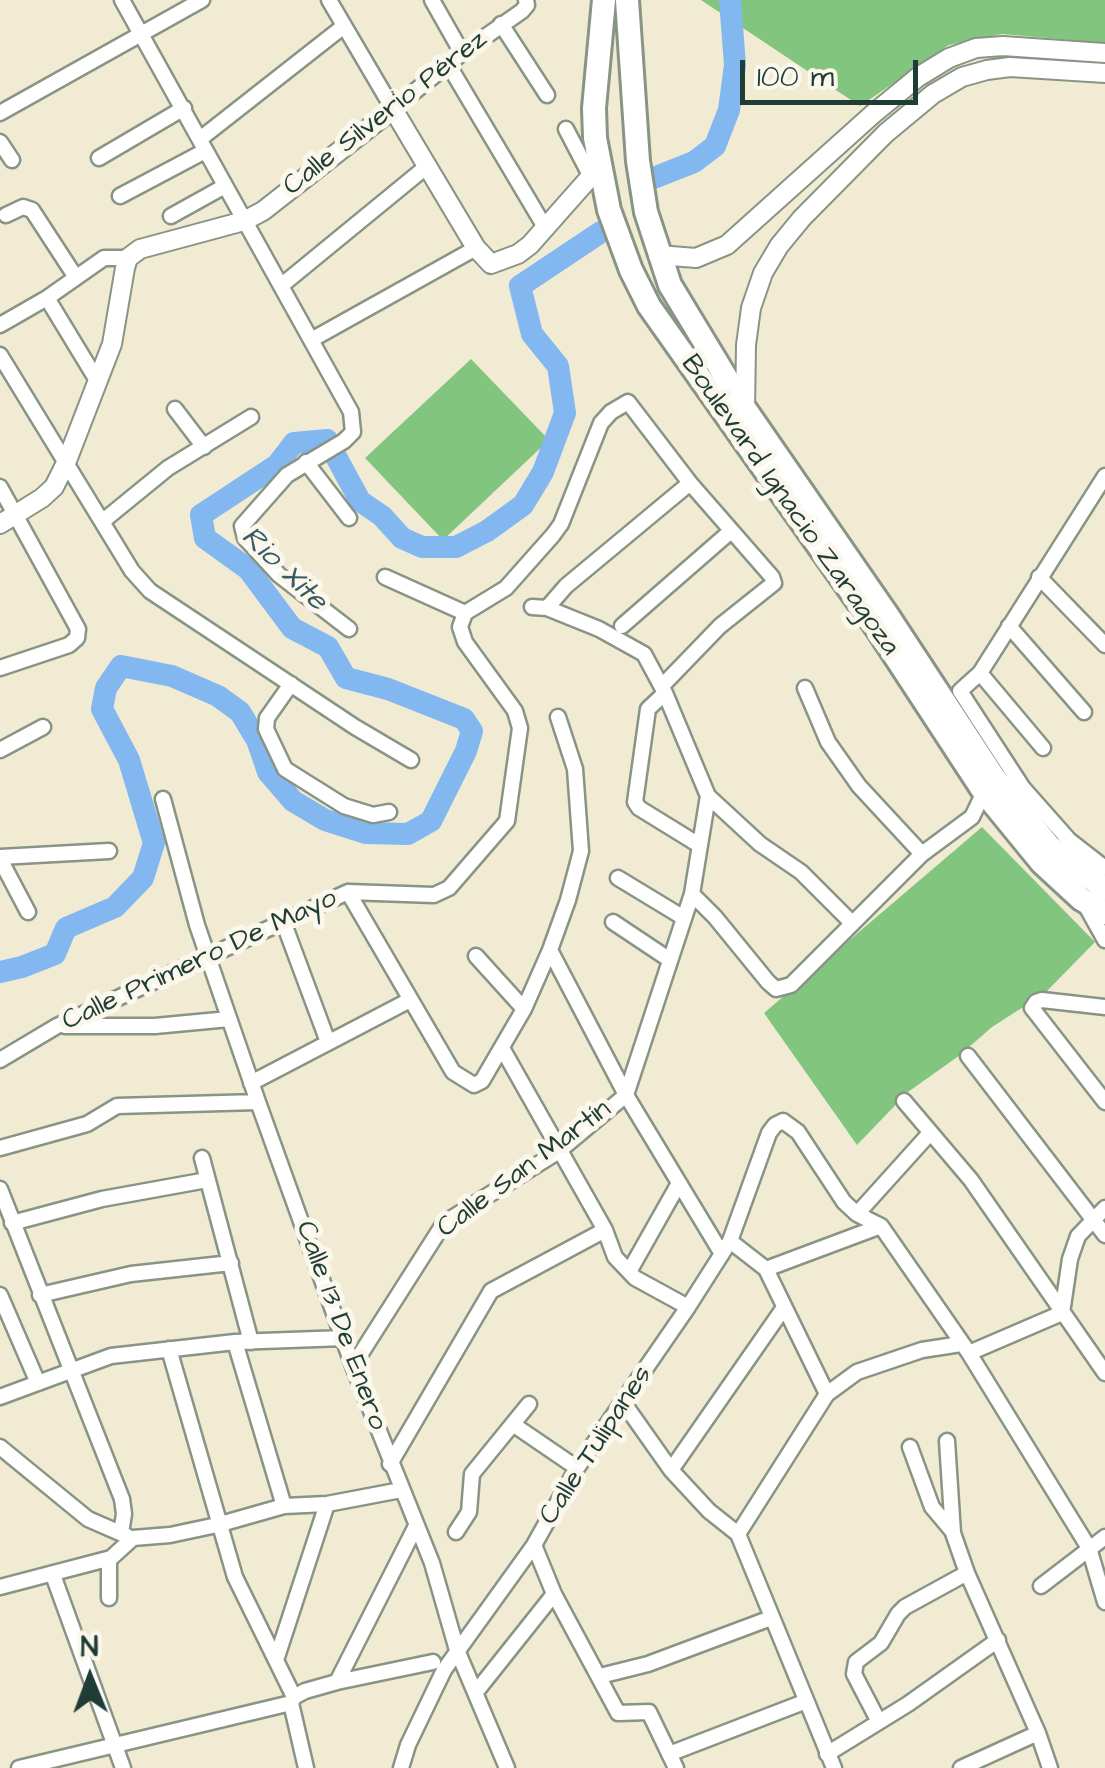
<!DOCTYPE html>
<meta charset="utf-8">
<style>
body{margin:0}
#map{position:relative;width:1105px;height:1768px;overflow:hidden;background:#f1ebd4;font-family:"Architects Daughter",sans-serif}
canvas{display:block}
.north{position:absolute;left:40px;top:1628px;width:100px;height:100px;-webkit-text-stroke:8px #fbf7ec;paint-order:stroke;rotate:359deg;font-size:28px;font-weight:700;line-height:40px;text-align:center;color:#1f3d34}
.north::after{content:'';display:block;margin:auto;width:35px;height:45px;background:#1f3d34;clip-path:polygon(50% 0,100% 100%,50% 72%,0 100%)}
.scale{position:absolute;left:740px;top:60px;width:178px;height:45px;box-sizing:border-box;border:5px solid #1f3d34;border-top:0;padding-left:12px;font-size:30px;line-height:35px;white-space:nowrap;color:#1f3d34;-webkit-text-stroke:8px #fbf7ec;paint-order:stroke}
</style>
<div id="map">
<canvas width="1105" height="1768"></canvas>
<div class="north">N</div>
<div class="scale">100 m</div>
</div>
<script>
const ctx = document.querySelector('canvas').getContext('2d');
ctx.lineJoin = 'round';
function paint(path, color) {
  ctx.fillStyle = color;
  ctx.fill(path, 'evenodd');
}
function shape(rows) {
  const path = new Path2D();
  for (const r of rows) {
    path.moveTo(r[0], r[1]);
    for (let i = 2; i < r.length; i += 2) path.lineTo(r[i], r[i + 1]);
  }
  return path;
}
function trace(path, color, width, dash) {
  ctx.strokeStyle = color;
  ctx.lineWidth = width;
  ctx.lineCap = dash ? 'butt' : 'round';
  ctx.setLineDash(dash || []);
  ctx.stroke(path);
}
function label(font, color, halo, rows, align = 'center') {
  ctx.font = font + ' "Architects Daughter",sans-serif';
  ctx.lineWidth = 10;
  ctx.setLineDash([]);
  ctx.textBaseline = 'middle';
  ctx.strokeStyle = halo;
  ctx.fillStyle = color;
  for (const [text, x, y, turn = 0] of rows) {
    ctx.save();
    ctx.translate(x, y);
    ctx.rotate((+turn || 0) * Math.PI / 180);
    ctx.textAlign = isNaN(turn) ? turn : align;
    if (halo) ctx.strokeText(text, 0, 0);
    ctx.fillText(text, 0, 0);
    ctx.restore();
  }
}
paint(shape([
 [701,0,1105,0,1105,43,1002,34,949,45,860,106],
 [471,359,549,440,443,540,365,458],
 [982,827,1095,942,1045,993,992,1027,960,1055,908,1092,857,1145,764,1013]
]), '#82c57e');
trace(shape([
 [651,179,694,162,715,146,729,110,735,65,730,0],
 [0,972,22,967,55,954,66,928,115,907,143,878,154,843,129,760,102,709,106,688,121,666,172,676,218,696,240,712,257,740,268,772,293,801,325,820,366,833,408,834,431,821,466,751,472,731,464,719,388,689,346,678,328,647,292,628,248,569,205,538,201,515,277,465,294,443,327,440,360,501,382,516,402,538,422,547,456,547,487,531,523,505,543,472,565,413,558,366,532,334,520,286,601,232]
]), '#82b7f0', 22);
const minor = shape([
 [122,0,351,412,353,432,344,441,287,475,242,526,245,538,279,575,349,629],
 [329,0,393,109,462,53,522,11,527,5,526,0],
 [432,0,462,53],
 [501,24,547,95],
 [448,64,546,229],
 [0,113,202,0],
 [566,129,591,177],
 [200,139,344,26],
 [0,142,12,160],
 [99,158,184,108],
 [120,196,205,151],
 [6,215,23,207,32,210,75,276],
 [171,216,225,186],
 [282,285,426,167],
 [47,298,98,382],
 [0,325,47,298,104,258,128,258],
 [311,340,476,248],
 [0,355,132,571,150,591,355,727,411,760],
 [175,409,204,447],
 [306,462,349,518],
 [1105,476,980,673,960,691,1023,788,1069,840,1105,868],
 [0,487,78,629,77,638,69,645,0,668],
 [103,521,168,468,251,417],
 [385,577,465,613],
 [1039,577,1105,645],
 [532,607,547,608,599,629,644,654,665,693,708,796,760,844,801,872,852,923],
 [547,608,566,586,690,483],
 [465,613,506,588,553,535,561,524,601,423,611,412,628,402,690,483,772,577,774,583,720,626,662,686],
 [622,626,731,531],
 [1009,626,1084,712],
 [980,673,1043,748],
 [291,684,267,718,266,729,285,769,344,806,373,815,389,812],
 [805,688,828,742,859,786,922,854],
 [665,693,648,709,635,802,639,808,699,845],
 [0,750,43,727],
 [163,799,197,925,258,1102,353,1366,432,1563,457,1650,507,1768],
 [0,857,109,851],
 [0,859,28,912],
 [618,878,684,918],
 [348,892,453,1072,474,1085,482,1081,524,1009,550,950,568,900,581,851,575,769,558,717],
 [692,894,715,917,768,982,776,989,791,985,922,854,972,817,984,792],
 [1086,906,1105,940],
 [283,921,328,1042],
 [613,922,670,960],
 [550,950,626,1095,722,1254],
 [476,956,524,1009],
 [1105,1007,1042,1000,1036,1002,1032,1008,1105,1102],
 [65,1026,155,1026,229,1019],
 [502,1048,605,1230,615,1257,635,1278,688,1307],
 [968,1056,1105,1235],
 [0,1060,57,1026,348,892,434,895,449,888,507,821,520,728,515,711,465,642,460,627,465,613],
 [251,1083,410,1000],
 [904,1101,971,1180,1105,1373],
 [0,1148,87,1124,117,1106,258,1102],
 [202,1158,251,1342],
 [0,1189,122,1499,124,1514,121,1533],
 [857,1214,930,1133],
 [12,1223,102,1199,207,1180],
 [730,1241,766,1269,827,1394],
 [766,1269,881,1226],
 [630,1270,678,1185],
 [0,1295,38,1383],
 [40,1295,131,1274,231,1263],
 [235,1342,284,1506],
 [169,1349,235,1577,294,1697],
 [969,1353,1062,1313,1070,1259,1078,1236,1105,1208],
 [353,1366,444,1223,559,1151,626,1095,692,894,708,796],
 [0,1397,111,1356,235,1342,344,1338],
 [623,1402,671,1470,709,1511,738,1534,834,1768],
 [514,1425,577,1468],
 [947,1441,953,1533,967,1573,1038,1733,1050,1768],
 [0,1447,88,1519,127,1536],
 [910,1447,932,1507,953,1532],
 [390,1464,491,1291,605,1230],
 [671,1470,783,1309],
 [456,1532,469,1512,472,1474,529,1404],
 [738,1534,827,1394,857,1372,922,1350,961,1344],
 [534,1545,554,1594,618,1713,649,1712,676,1768],
 [109,1559,109,1598],
 [53,1575,123,1768],
 [1041,1586,1105,1537],
 [0,1587,111,1558,133,1538,170,1535,217,1525,284,1506,327,1504,401,1490],
 [277,1657,327,1504],
 [600,1676,648,1664,771,1618],
 [337,1682,416,1526],
 [476,1692,554,1594],
 [291,1703,306,1768],
 [879,1722,854,1674,856,1662,881,1643,898,1614,905,1607,967,1573],
 [669,1754,804,1702],
 [827,1754,908,1704,998,1640],
 [19,1768,291,1703,294,1697,305,1691,337,1682,433,1662],
 [401,1768,408,1745,444,1670,534,1545,577,1468,688,1307,730,1241,769,1133,775,1125,783,1121,798,1132,844,1202,857,1214,881,1226,969,1353,1089,1548,1105,1602],
 [961,1768,1038,1733]
]);
const tertiary = shape([
 [658,255,696,258,727,245,873,114,918,77,949,58,976,48,1003,46,1105,53],
 [745,409,746,345,751,308,763,273,779,246,802,218,886,133,933,94,962,77,987,70,1010,67,1105,73],
 [0,524,42,498,54,487,66,463,112,344,125,268,128,258,140,249,244,221,263,211,393,109,476,248,491,264,518,254,530,245,599,167]
]);
const primary = shape([
 [604,0,594,108,595,138,609,210,631,270,649,306,878,630,984,792,1042,863,1081,899,1105,913],
 [627,0,638,161,646,212,670,285,745,409,888,616,993,776,1049,846,1105,889]
]);
trace(minor, '#889484', 19);
trace(tertiary, '#889484', 22);
trace(primary, '#889484', 28);
trace(minor, '#fff', 14);
trace(tertiary, '#fff', 18);
trace(primary, '#fff', 22);
label('28px', '#1f3d34', '#fbf7ec', [
 ["Calle Silverio Pérez",386,114,-38],
 ["Boulevard Ignacio Zaragoza",789,506,55],
 ["Calle Primero De Mayo",200,961,-25],
 ["Calle San Martín",525,1170,-37],
 ["Calle 13 De Enero",340,1326,70],
 ["Calle Tulipanes",597,1446,-57]
]);
label('italic 30px', '#385c63', '#fbf7ec', [
 ["Rio Xite",283,570,44]
]);
</script>
